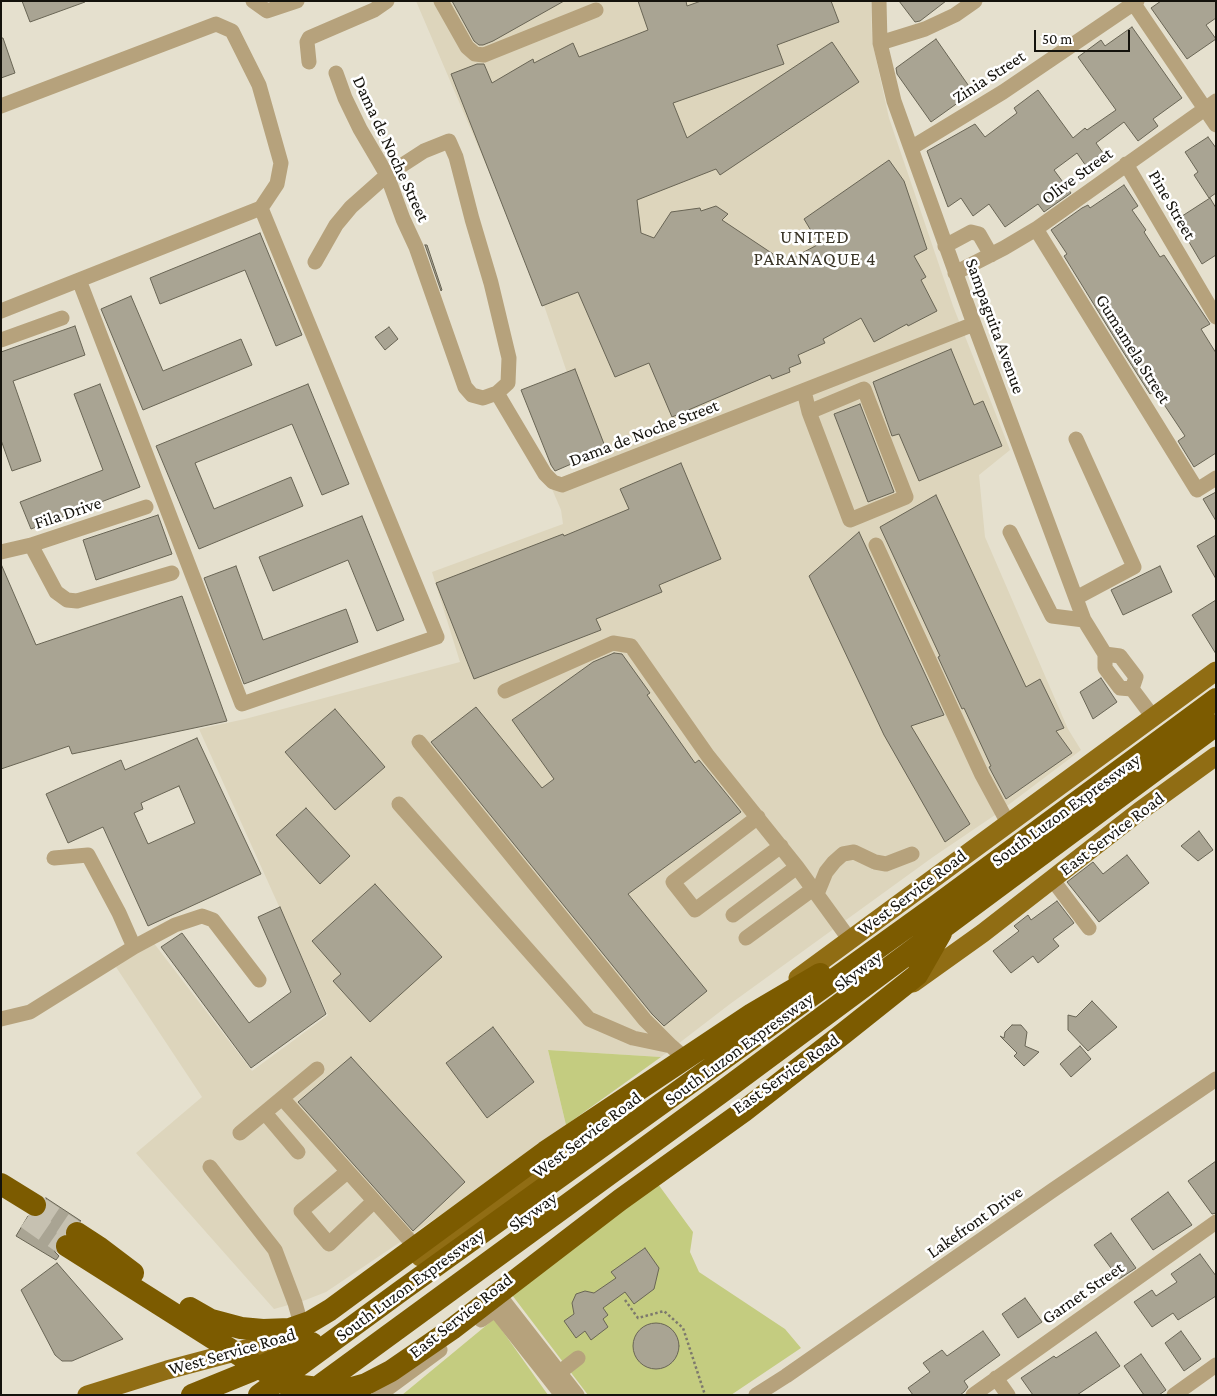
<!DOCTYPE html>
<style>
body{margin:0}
#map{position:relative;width:1217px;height:1396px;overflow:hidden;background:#e5e0ce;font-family:"Crimson Pro",serif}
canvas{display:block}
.frame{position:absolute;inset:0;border:2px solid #14120c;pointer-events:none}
.scale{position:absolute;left:1034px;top:30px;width:96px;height:22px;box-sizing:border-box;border:2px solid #14120c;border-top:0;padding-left:6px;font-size:15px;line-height:18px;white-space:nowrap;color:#14120c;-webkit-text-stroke:4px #fff;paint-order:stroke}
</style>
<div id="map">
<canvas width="1217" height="1396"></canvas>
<div class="frame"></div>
<div class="scale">50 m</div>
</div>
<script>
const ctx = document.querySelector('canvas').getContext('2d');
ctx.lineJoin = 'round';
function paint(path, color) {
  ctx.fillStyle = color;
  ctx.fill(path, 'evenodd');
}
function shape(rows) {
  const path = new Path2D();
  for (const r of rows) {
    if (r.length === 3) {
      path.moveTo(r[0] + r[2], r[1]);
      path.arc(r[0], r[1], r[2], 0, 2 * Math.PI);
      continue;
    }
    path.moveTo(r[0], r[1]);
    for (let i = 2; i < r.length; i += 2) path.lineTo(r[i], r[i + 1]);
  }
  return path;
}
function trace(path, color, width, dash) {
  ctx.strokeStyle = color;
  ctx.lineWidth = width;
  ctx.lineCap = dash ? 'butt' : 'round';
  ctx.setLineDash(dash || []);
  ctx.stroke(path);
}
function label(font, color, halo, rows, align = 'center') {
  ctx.font = font + ' "Crimson Pro",serif';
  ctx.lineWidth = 5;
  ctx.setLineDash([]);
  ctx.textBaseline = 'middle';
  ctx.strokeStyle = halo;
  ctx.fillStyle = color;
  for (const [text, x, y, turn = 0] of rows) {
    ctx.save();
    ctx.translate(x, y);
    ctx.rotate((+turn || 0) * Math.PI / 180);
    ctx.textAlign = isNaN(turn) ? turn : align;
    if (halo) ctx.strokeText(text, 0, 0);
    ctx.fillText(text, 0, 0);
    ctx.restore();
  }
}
paint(shape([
 [416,1,871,1,872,41,889,118,953,306,1010,450,979,475,985,537,1068,729,1081,750,995,815,933,857,730,1004,661,1057,548,1050,566,1125,482,1187,326,1292,303,1301,274,1309,136,1153,202,1097,116,967,153,942,252,1071,328,1015,199,729,245,719,460,662,432,572,563,524,561,510,549,482,598,463,536,282]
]), '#ddd5bc');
paint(shape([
 [548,1050,661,1057,566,1125],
 [658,1184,693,1232,690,1252,699,1272,785,1329,801,1348,731,1395,588,1395,509,1291],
 [494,1319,548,1395,402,1395]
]), '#c4cc80');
const building = shape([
 [22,1,84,1,85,2,30,22,22,1],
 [452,1,564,1,493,41,483,45,479,45,474,41,452,1],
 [638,1,686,1,687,6,701,1,831,1,839,22,777,45,784,64,673,103,687,138,832,42,859,82,720,175,716,169,637,200,641,233,654,238,671,212,700,208,701,211,716,206,728,214,722,220,785,262,819,244,804,219,889,160,904,181,927,249,914,256,926,277,921,280,937,311,908,326,907,324,874,342,861,318,823,339,825,343,798,355,801,363,789,368,790,372,772,379,770,375,672,417,649,363,615,377,578,292,542,306,451,74,477,64,484,64,492,83,533,59,534,63,573,43,579,57,648,30,638,1],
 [899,1,946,1,920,21,915,22,899,1],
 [1161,1,1216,1,1216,18,1206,25,1216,39,1187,59,1151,8,1161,1],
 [1132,27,1182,98,1153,119,1158,126,1138,141,1124,122,1096,143,1103,153,1086,166,1077,153,1054,170,1071,193,1044,212,1038,204,1005,227,989,204,973,216,961,198,948,207,927,151,975,124,985,137,1017,113,1014,108,1038,90,1073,138,1085,128,1087,130,1116,110,1078,57,1101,40,1105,46,1132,27],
 [1,38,3,38,15,73,1,78,1,38],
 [936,39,973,92,931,122,897,74,896,68,936,39],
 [1208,137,1216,148,1216,193,1209,198,1194,175,1198,172,1185,152,1208,137],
 [1124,185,1138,206,1132,210,1146,230,1144,232,1160,257,1164,255,1210,324,1201,329,1216,353,1216,453,1194,467,1178,441,1185,436,1155,391,1150,394,1122,350,1064,256,1067,254,1051,230,1082,208,1088,205,1090,208,1124,185],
 [1210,198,1216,208,1216,255,1202,264,1176,220,1210,198],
 [260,233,302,335,276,346,245,270,160,304,150,278,260,233],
 [425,245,427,245,442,290,441,291,425,245],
 [131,296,163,371,241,339,252,365,143,410,101,309,131,296],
 [75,326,85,355,13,381,41,461,12,471,1,440,1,352,75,326],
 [389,327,398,339,385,350,375,337,389,327],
 [951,349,974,405,983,401,1002,446,919,481,899,434,892,436,873,382,951,349],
 [575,369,606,449,555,471,551,465,521,390,575,369],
 [100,384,140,487,31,529,20,502,103,470,74,394,100,384],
 [308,384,349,484,322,495,292,424,195,463,214,509,291,477,303,506,199,549,156,446,308,384],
 [860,404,894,492,868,502,834,414,860,404],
 [681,463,721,559,659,585,662,592,596,619,601,630,474,679,436,583,563,534,564,536,629,509,620,489,681,463],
 [1216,492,1216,521,1203,499,1216,492],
 [936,495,1026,687,1040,679,1064,728,1056,731,1072,753,1006,799,989,767,991,766,964,708,962,709,938,657,940,656,880,527,936,495],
 [158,515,172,554,96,580,83,540,158,515],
 [362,516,404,620,377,631,348,560,273,591,259,557,362,516],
 [859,532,944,715,911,726,970,824,945,842,884,735,809,576,859,532],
 [1216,535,1216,579,1197,546,1216,535],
 [1,564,36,645,182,596,227,721,72,754,69,746,1,769,1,564],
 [236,566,263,640,346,609,358,642,244,684,204,578,236,566],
 [1160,566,1172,592,1123,615,1111,590,1160,566],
 [1216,600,1216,654,1192,615,1216,600],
 [614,653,622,654,650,693,647,695,695,763,699,760,741,812,628,894,707,991,664,1026,652,1014,431,742,476,707,542,788,554,779,512,720,593,662,614,653],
 [1101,678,1117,702,1093,719,1080,692,1101,678],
 [335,709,385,767,335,810,285,752,335,709],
 [197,738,261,874,148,926,103,827,68,843,46,794,121,760,125,770,197,738],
 [179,786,195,823,148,844,134,813,143,809,141,803,179,786],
 [306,808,350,856,320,884,276,835,306,808],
 [1199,831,1213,850,1198,861,1181,846,1199,831],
 [1127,855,1149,883,1099,922,1067,882,1093,862,1103,874,1127,855],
 [375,884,442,957,370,1022,333,981,341,974,312,941,375,884],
 [1057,901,1074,923,1053,939,1059,946,1038,963,1033,956,1011,973,993,951,1019,931,1014,926,1028,915,1031,920,1057,901],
 [280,907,326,1014,251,1068,161,947,182,933,249,1023,291,992,258,917,280,907],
 [1092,1001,1117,1027,1088,1051,1068,1030,1068,1015,1076,1017,1092,1001],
 [1012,1025,1021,1025,1027,1032,1025,1046,1039,1052,1024,1066,1014,1056,1017,1053,1000,1036,1004,1038,1005,1032,1012,1025],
 [493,1027,534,1082,487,1118,446,1063,493,1027],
 [1080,1046,1091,1059,1071,1077,1060,1064,1080,1046],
 [351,1057,465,1182,413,1231,298,1102,351,1057],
 [1216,1161,1216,1213,1212,1214,1188,1181,1216,1161],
 [1168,1192,1192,1225,1153,1250,1131,1219,1168,1192],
 [46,1198,81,1221,71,1222,66,1226,64,1234,56,1239,54,1246,55,1252,59,1256,56,1260,16,1236,28,1216,35,1218,42,1216,46,1212,48,1205,46,1198],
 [1111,1233,1136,1268,1119,1279,1094,1245,1111,1233],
 [645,1248,659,1268,654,1289,634,1304,625,1292,603,1308,608,1315,603,1319,608,1327,591,1340,585,1331,576,1338,564,1321,574,1314,572,1303,576,1294,585,1291,594,1293,616,1278,611,1272,645,1248],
 [1200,1254,1216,1276,1216,1296,1178,1320,1173,1313,1152,1327,1134,1302,1152,1290,1156,1296,1177,1282,1171,1274,1200,1254],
 [57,1263,123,1339,72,1361,62,1361,55,1355,21,1290,57,1263],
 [1025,1298,1042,1322,1018,1338,1002,1314,1025,1298],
 [656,1346,23],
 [983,1331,1000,1355,964,1381,968,1387,964,1392,960,1395,913,1395,908,1388,930,1372,923,1363,942,1350,947,1356,983,1331],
 [1181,1331,1201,1359,1184,1371,1165,1343,1181,1331],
 [1096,1332,1120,1366,1077,1395,1033,1395,1021,1378,1054,1356,1056,1358,1096,1332],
 [1141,1354,1166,1390,1159,1395,1144,1395,1124,1366,1141,1354]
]);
paint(building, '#a9a493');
trace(building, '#696555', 1);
trace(shape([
 [35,1205,77,1233],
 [27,1218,67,1246]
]), '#c6c1b1', 22, [22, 11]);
trace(shape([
 [625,1300,638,1318,664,1311,683,1328,705,1395]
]), '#7d796d', 2.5, [2.5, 2.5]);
trace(shape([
 [253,1,267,11,297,1],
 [441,1,467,47,475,54,484,55,596,10],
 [879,1,880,43,894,101,974,324,1084,620,1105,654,1105,668,1120,688,1132,689],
 [1134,4,1216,125],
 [880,43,925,29,955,15,975,1],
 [309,62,307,42,309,38,374,10,387,1],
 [1,106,216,24,232,31,259,85,281,163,277,184,261,208,1,311],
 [911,148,1003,92,1137,1],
 [1126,164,1216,317],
 [1036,229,1197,490,1216,478],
 [945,246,971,232,979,234,991,255],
 [315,262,336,225,351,207,387,175,424,151,449,141,456,157,472,219,491,283,509,358,508,383,497,393,483,398,472,395,465,387,416,247,403,219,387,175,360,129,345,98,336,73],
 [955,273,1004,248,1036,229,1216,101],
 [79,280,242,704,437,637,261,208],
 [1,340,62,318],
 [804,391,809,412,850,520,906,497,864,389,809,412],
 [497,393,545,474,553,482,562,485,974,324],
 [1010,532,1052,616,1084,620],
 [31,545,56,592,67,600,77,601,172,573],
 [876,545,982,775,1008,823],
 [1,552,31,545,146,507],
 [1076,598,1134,567,1076,439],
 [1105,654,1120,656,1136,677,1132,689],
 [1132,689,1153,717],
 [505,691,613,643,631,646,708,756,797,867,850,940],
 [419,742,645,1020,671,1046],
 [399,804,589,1019,633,1038,671,1046,687,1060],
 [758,817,673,882,695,910,781,846],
 [54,858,88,855,119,913,134,947],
 [1052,879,1089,928],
 [817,894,826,872,834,862,843,854,854,852,875,862,886,864,912,854],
 [733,915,797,867],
 [746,938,813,889],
 [1,1019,30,1012,134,947,175,925,202,916,213,920,259,980],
 [282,1098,421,1253],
 [265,1113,298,1152],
 [240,1133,317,1069],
 [210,1167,275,1250,295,1303,303,1331],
 [347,1172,301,1211,329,1244,373,1202],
 [499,1295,577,1395],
 [489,1302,562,1395],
 [481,1320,505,1303],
 [996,1378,1008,1395],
 [551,1379,578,1358],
 [379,1395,440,1350],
 [756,1395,786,1376,1053,1190,1216,1079],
 [973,1395,1216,1222],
 [1174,1395,1216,1365]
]), '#b6a27c', 15);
trace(shape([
 [798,978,1216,671],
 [913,983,983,933,1140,811,1216,756],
 [420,1257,575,1144],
 [87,1395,167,1370,280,1340,300,1333]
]), '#906d14', 19);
trace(shape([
 [1,1184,35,1205],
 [77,1233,100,1248,133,1273],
 [67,1246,285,1384,319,1388,348,1389,366,1384,391,1371,452,1329,620,1200,744,1111,844,1033,917,975,941,933],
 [190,1308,211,1320,241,1328,263,1330,290,1329,310,1322,330,1310,545,1152,752,1014,820,974],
 [192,1395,251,1371,312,1343],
 [259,1395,401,1291,936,906,1216,699],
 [307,1395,723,1091,1216,725]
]), '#7c5b00', 22);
label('18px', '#14120c', '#fff', [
 ["Zinia Street",989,77,-33],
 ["Dama de Noche Street",391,149,65],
 ["Olive Street",1077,176,-36],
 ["Pine Street",1172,205,60],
 ["Sampaguita Avenue",995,326,70],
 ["Gumamela Street",1133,349,58],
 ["Dama de Noche Street",644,433,-21],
 ["Fila Drive",68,513,-18],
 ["South Luzon Expressway",1066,810,-36],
 ["East Service Road",1112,834,-37],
 ["West Service Road",912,893,-37],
 ["Skyway",858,971,-37],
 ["South Luzon Expressway",739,1049,-36],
 ["East Service Road",786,1074,-35],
 ["West Service Road",587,1135,-37],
 ["Skyway",533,1212,-36],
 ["Lakefront Drive",975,1222,-35],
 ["South Luzon Expressway",410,1285,-36],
 ["Garnet Street",1083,1293,-35],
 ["East Service Road",461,1316,-38],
 ["West Service Road",232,1352,-16]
]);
ctx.letterSpacing = '1px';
label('19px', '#3b3628', '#fff', [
 ["UNITED",815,237],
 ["PARANAQUE 4",815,259]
]);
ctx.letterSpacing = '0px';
</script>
